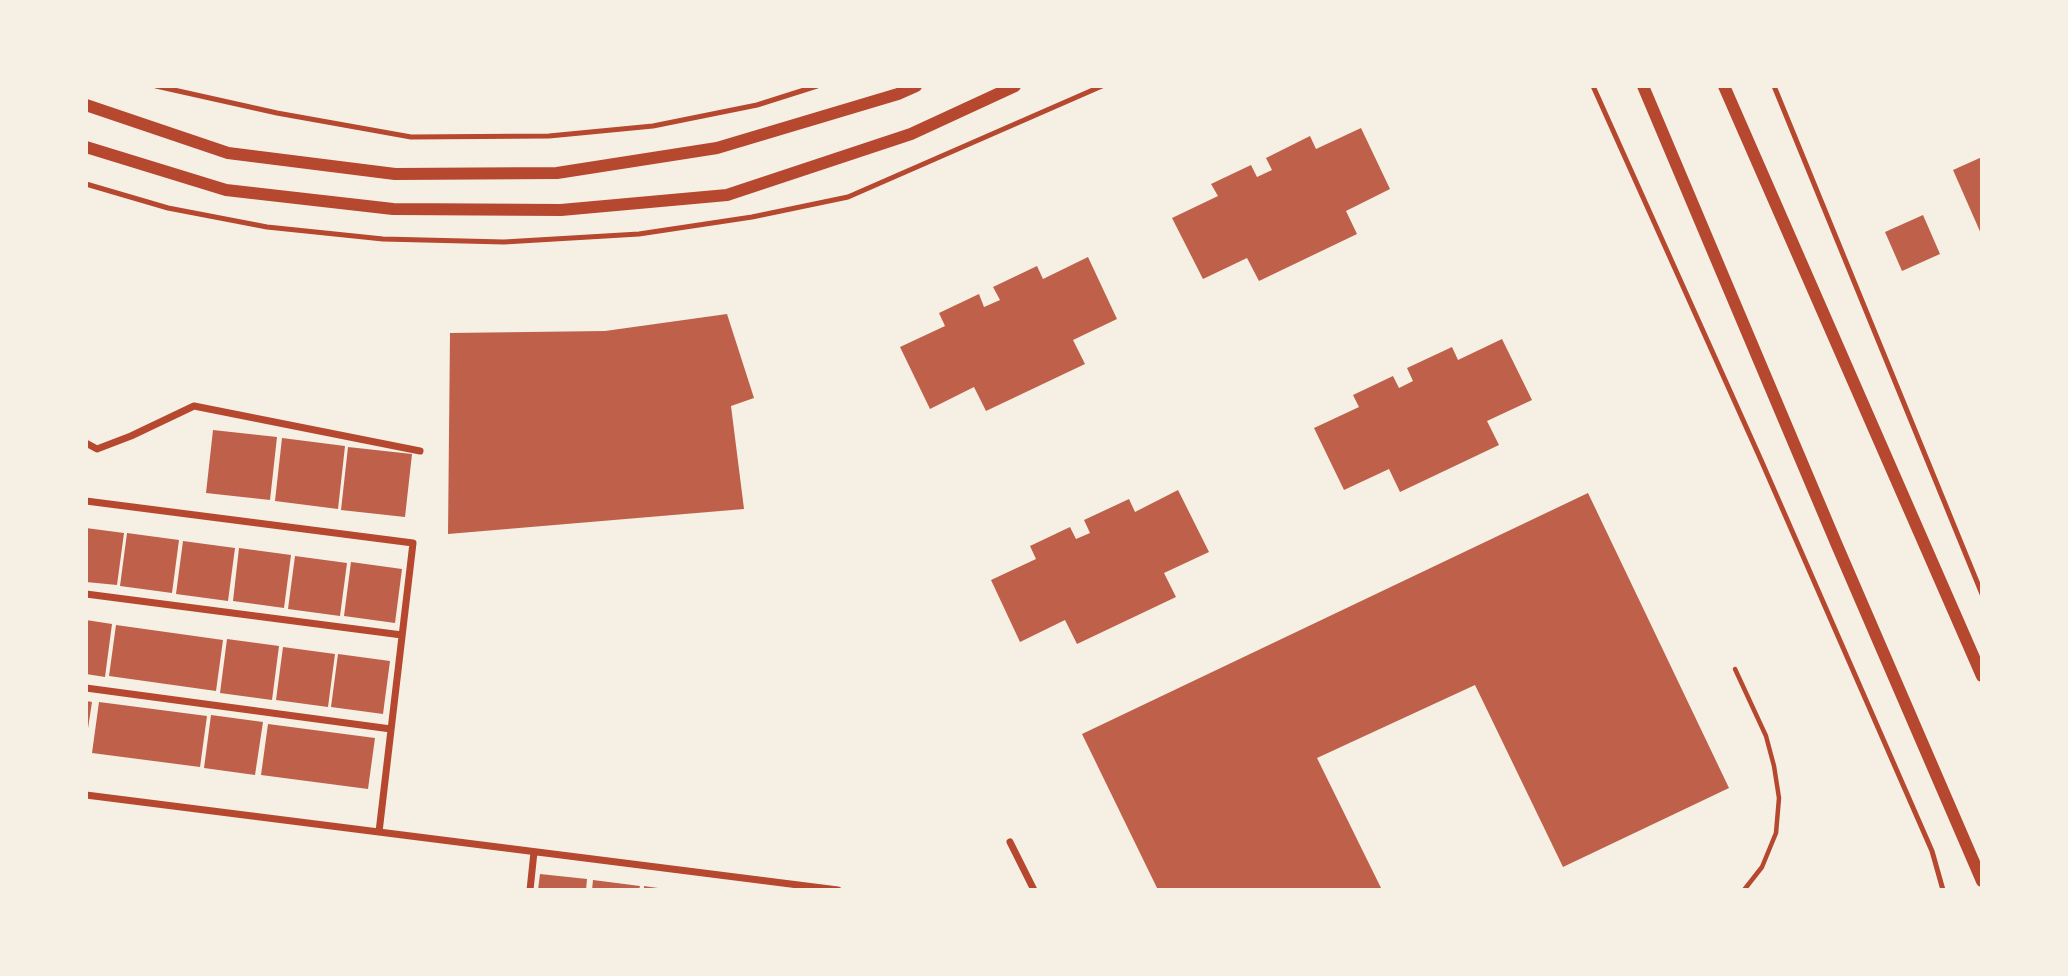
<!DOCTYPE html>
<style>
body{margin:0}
#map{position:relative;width:2068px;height:976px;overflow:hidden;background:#f6efe4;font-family:Roboto,sans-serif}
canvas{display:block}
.frame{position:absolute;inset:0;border:88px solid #f6efe4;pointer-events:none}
</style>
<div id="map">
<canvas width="2068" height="976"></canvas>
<div class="frame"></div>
</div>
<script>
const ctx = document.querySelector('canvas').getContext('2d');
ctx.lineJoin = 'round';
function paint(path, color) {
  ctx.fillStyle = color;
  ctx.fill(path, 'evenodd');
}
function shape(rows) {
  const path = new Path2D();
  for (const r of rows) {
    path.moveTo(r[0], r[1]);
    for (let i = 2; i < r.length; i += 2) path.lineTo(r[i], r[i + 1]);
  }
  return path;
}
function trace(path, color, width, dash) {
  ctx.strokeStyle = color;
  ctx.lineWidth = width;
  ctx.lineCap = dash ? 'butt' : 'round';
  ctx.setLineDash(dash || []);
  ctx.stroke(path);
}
paint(shape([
 [1361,128,1390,189,1346,211,1357,234,1259,281,1247,258,1203,279,1172,218,1218,196,1211,184,1251,165,1257,177,1272,170,1266,158,1310,136,1316,149],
 [1982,157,1982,236,1953,170],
 [1923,215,1940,254,1902,271,1885,232],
 [1088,257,1117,319,1073,340,1085,364,986,411,974,387,930,409,900,347,945,326,939,313,979,294,984,307,1000,300,993,287,1037,266,1043,279],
 [727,314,754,398,731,406,744,509,448,534,450,333,605,331],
 [1502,339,1532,400,1487,421,1499,445,1400,492,1389,469,1344,490,1314,428,1359,407,1353,395,1393,376,1399,388,1413,381,1407,368,1452,347,1458,360],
 [213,430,277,437,270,500,206,493],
 [282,438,345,446,338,509,275,501],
 [348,447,412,454,405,517,341,510],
 [1178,490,1209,552,1164,573,1176,597,1077,644,1065,620,1020,642,991,580,1036,559,1030,546,1070,527,1076,539,1090,533,1084,520,1129,499,1135,512],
 [1588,493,1729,788,1563,867,1475,685,1317,758,1382,890,1158,890,1082,734],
 [86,528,124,533,117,585,86,582],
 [127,533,179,540,172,593,120,586],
 [183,541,235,548,228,601,176,594],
 [239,548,291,555,284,608,233,601],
 [295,556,347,563,340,616,288,609],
 [351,562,402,569,395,623,344,616],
 [86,620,112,624,105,677,86,674],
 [116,625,223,640,216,691,109,676],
 [227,639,279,646,272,700,220,693],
 [283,647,335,654,328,707,276,700],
 [338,654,390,661,383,714,331,707],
 [86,701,92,702,87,735,86,735],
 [99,702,207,716,200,767,92,753],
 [211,715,263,722,255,775,204,768],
 [268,724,375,738,368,789,261,775],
 [540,874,587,879,586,890,538,890],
 [593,880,640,886,639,890,592,890],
 [644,886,665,889,665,890,644,890]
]), '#bf614a');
trace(shape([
 [1735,669,1766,736,1774,766,1779,798,1776,833,1762,867,1744,890]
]), '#b5482f', 4.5);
trace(shape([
 [156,86,277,113,411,137,549,136,653,126,757,105,817,86],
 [1593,86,1761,460,1932,851,1943,890],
 [1774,86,1982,594],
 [86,184,168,208,267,227,383,239,504,242,639,234,752,217,848,197,1102,86]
]), '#b5482f', 5);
trace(shape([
 [86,443,97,449,131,436,194,406,420,451],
 [86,501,413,543,379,832],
 [86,594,402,635],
 [86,688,391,729],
 [86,795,838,890],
 [1010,842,1034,890],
 [530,890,534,852]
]), '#b5482f', 7);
trace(shape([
 [1643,86,1836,543,1982,881],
 [1724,86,1982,676],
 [86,105,228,153,395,174,557,173,717,148,898,94,916,86],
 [86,147,226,190,393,209,561,210,727,195,911,134,1015,86]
]), '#b5482f', 12);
</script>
